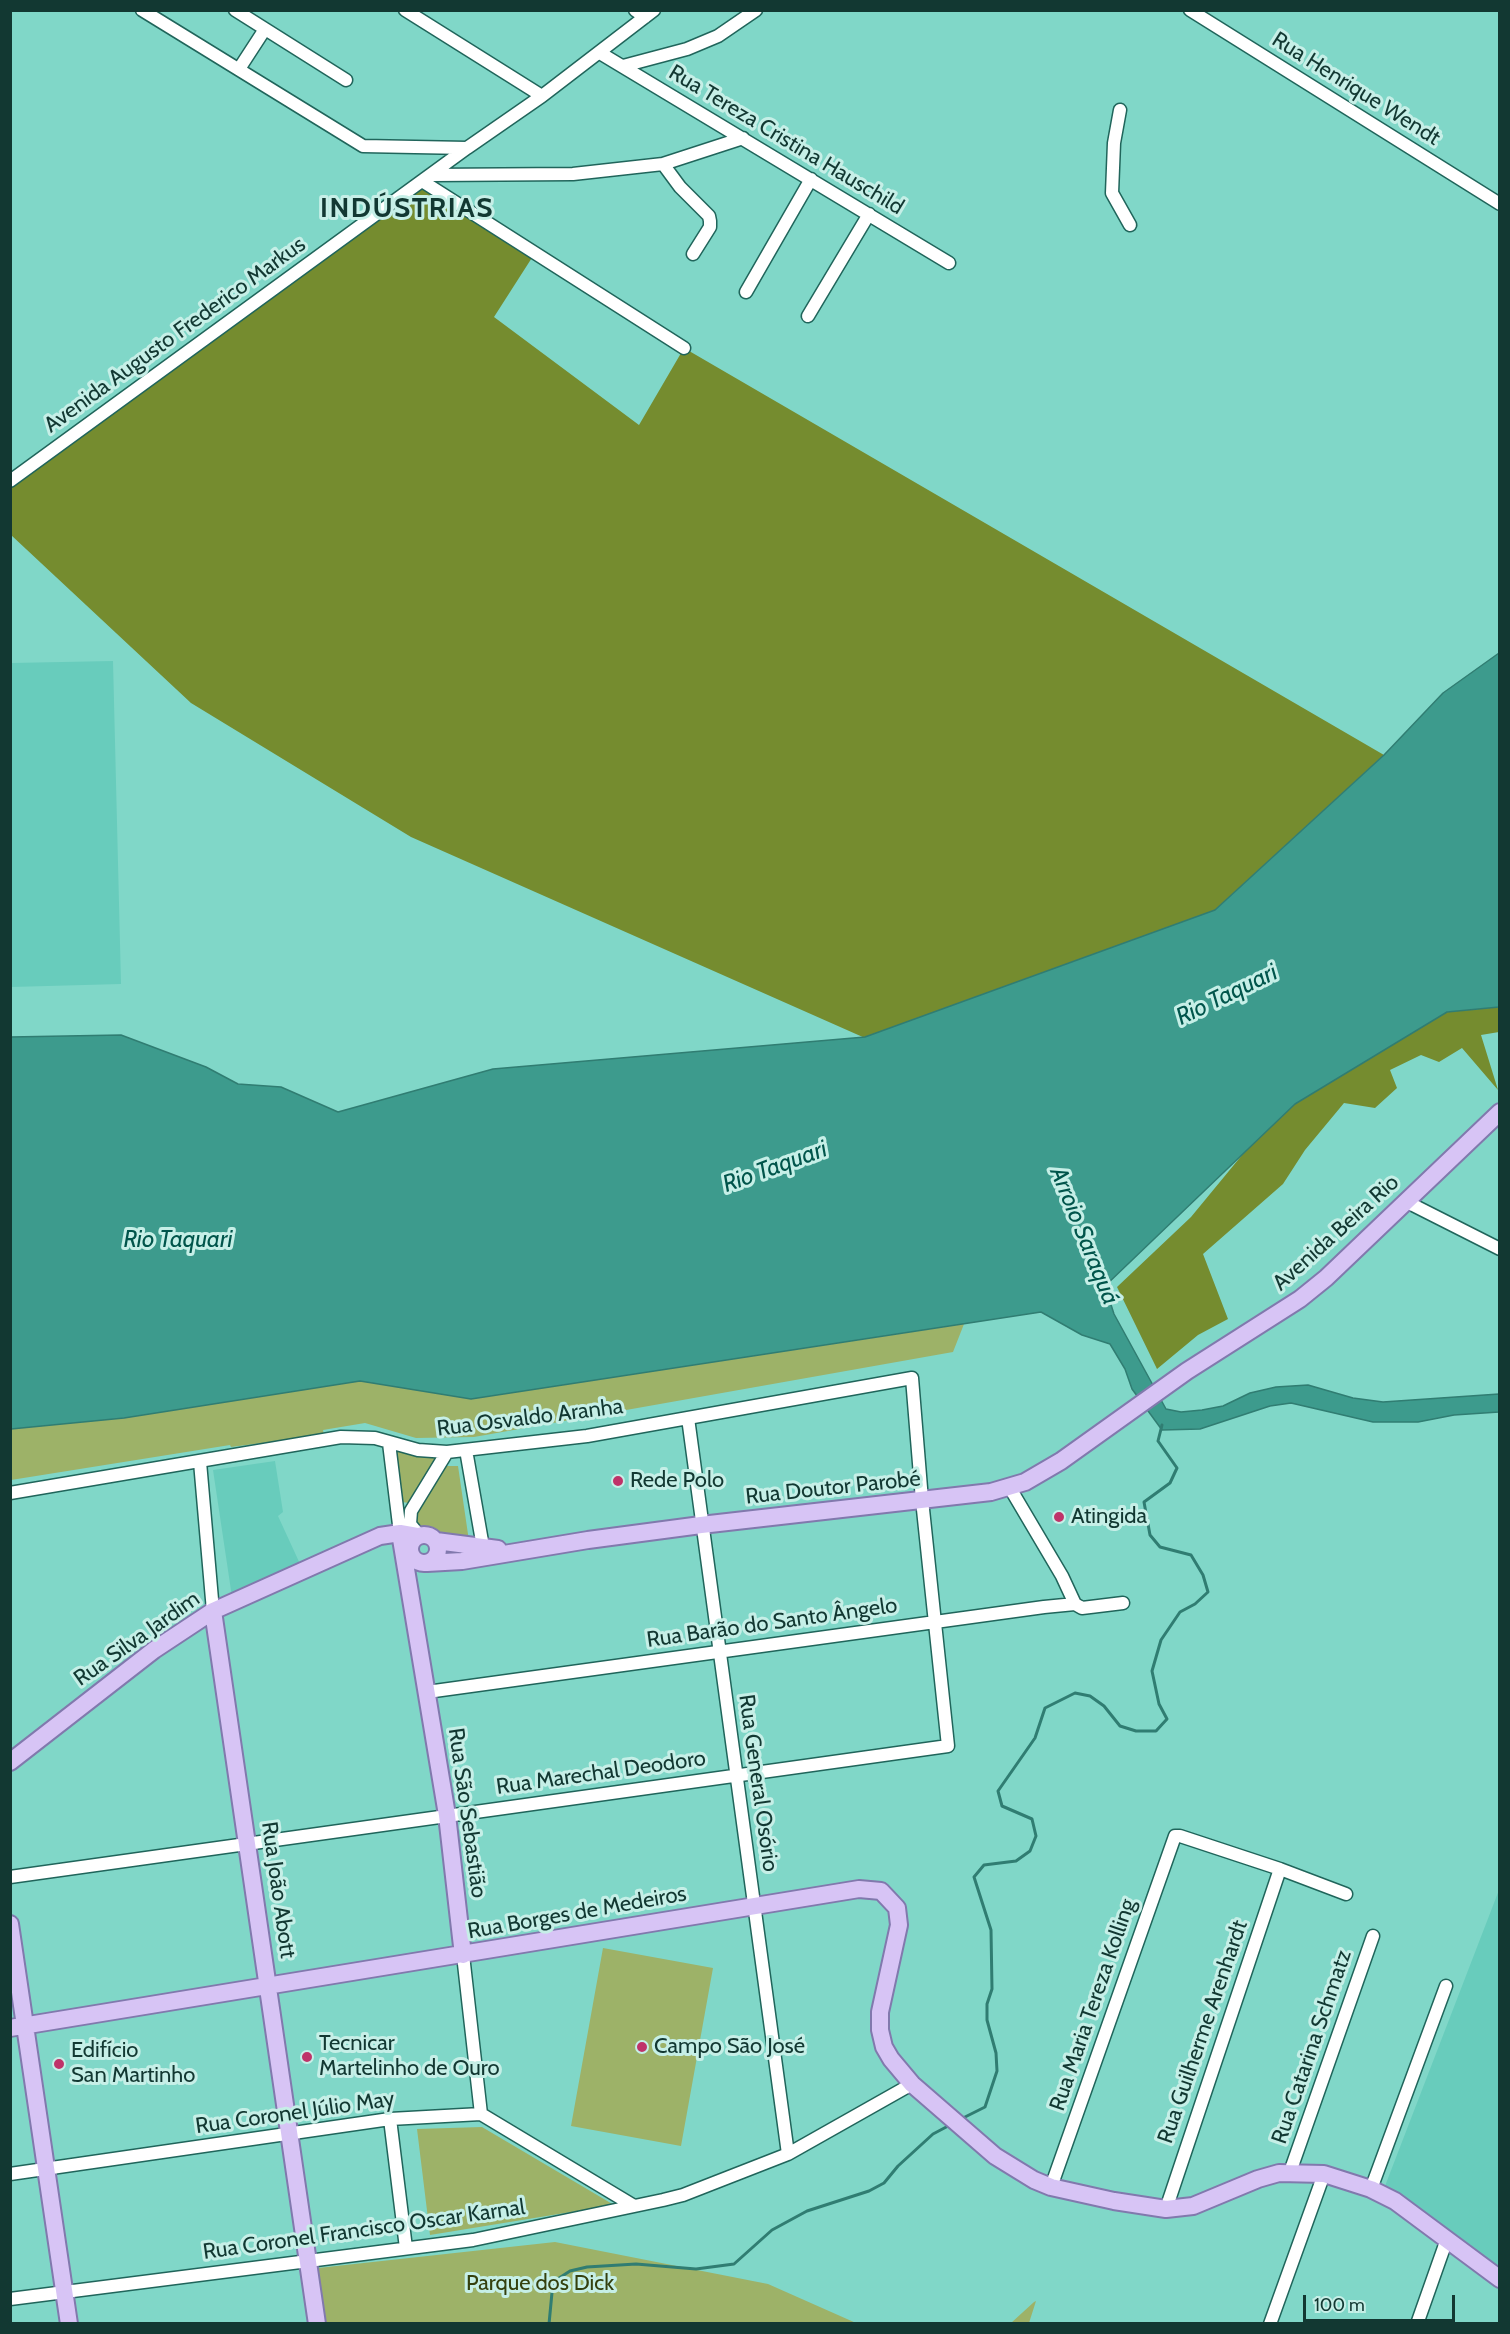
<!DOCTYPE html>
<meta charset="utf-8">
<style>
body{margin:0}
#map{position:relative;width:1510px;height:2334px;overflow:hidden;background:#80d7c8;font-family:Cabin,sans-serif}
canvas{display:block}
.frame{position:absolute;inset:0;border:12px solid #123832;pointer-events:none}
.scale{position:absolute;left:1303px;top:2295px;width:152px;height:27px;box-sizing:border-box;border:3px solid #123832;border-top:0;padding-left:8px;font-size:18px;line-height:21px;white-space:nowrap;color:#123832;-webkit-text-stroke:4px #c6efe7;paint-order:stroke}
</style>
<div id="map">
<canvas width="1510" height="2334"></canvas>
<div class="frame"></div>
<div class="scale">100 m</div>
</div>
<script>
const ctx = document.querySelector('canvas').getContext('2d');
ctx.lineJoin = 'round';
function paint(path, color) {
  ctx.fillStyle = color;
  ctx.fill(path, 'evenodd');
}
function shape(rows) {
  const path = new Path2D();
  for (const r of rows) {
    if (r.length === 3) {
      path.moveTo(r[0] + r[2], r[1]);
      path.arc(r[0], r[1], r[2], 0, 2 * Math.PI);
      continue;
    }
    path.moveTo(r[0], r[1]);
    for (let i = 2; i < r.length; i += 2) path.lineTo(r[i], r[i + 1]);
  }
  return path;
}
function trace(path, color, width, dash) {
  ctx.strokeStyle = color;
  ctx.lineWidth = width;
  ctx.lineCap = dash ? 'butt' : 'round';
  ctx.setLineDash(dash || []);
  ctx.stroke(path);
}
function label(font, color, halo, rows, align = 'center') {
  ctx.font = font + ' Cabin,sans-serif';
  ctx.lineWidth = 6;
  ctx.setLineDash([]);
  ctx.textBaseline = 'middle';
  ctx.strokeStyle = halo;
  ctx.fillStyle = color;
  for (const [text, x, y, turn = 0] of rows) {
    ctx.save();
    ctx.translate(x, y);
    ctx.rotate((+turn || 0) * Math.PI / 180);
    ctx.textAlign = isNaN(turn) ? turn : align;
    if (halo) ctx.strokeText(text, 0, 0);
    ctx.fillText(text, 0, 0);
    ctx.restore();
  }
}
paint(shape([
 [113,661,121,984,11,987,11,663],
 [275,1461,283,1512,278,1516,301,1566,232,1597,213,1470],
 [1499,1890,1499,2267,1385,2186]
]), '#68ccbc');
paint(shape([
 [964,1324,953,1352,474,1437,416,1438,365,1423,323,1430,324,1435,231,1447,230,1445,11,1480,11,1429,124,1418,360,1381,471,1399],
 [393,1448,438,1456,409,1503,402,1502],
 [446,1466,458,1466,469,1541,414,1529,412,1517],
 [603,1948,713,1968,681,2146,571,2126],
 [482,2127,614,2205,430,2235,417,2129],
 [555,2242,768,2284,856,2323,326,2323,318,2268],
 [1036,2301,1029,2323,1011,2323,1034,2302]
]), '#9db268');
paint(shape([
 [422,181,535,253,494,317,639,425,684,348,1384,755,1215,910,865,1038,411,837,191,703,11,535,10,481],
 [1499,1007,1499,1032,1481,1035,1498,1090,1462,1048,1439,1062,1421,1055,1390,1070,1397,1088,1375,1108,1344,1103,1305,1150,1283,1184,1203,1254,1228,1319,1198,1335,1157,1369,1117,1287,1191,1217,1294,1092,1447,1012]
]), '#758c2f');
const water = shape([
 [1499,653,1499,1007,1447,1012,1295,1104,1105,1286,1114,1314,1166,1409,1181,1412,1202,1410,1223,1406,1250,1393,1276,1387,1308,1385,1353,1398,1383,1402,1499,1394,1499,1412,1454,1415,1418,1422,1373,1422,1291,1403,1270,1406,1200,1429,1162,1430,1132,1389,1125,1369,1110,1344,1082,1335,1041,1312,471,1399,360,1381,124,1418,11,1429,10,1037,121,1035,206,1067,238,1084,281,1087,338,1112,493,1069,865,1037,1215,910,1384,755,1443,693,1499,653]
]);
paint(water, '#3d9b8d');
trace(water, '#307d72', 1.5);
trace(shape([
 [961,2119,985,2107,997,2071,996,2053,987,2020,987,2004,992,1989,991,1930,974,1877,984,1865,1016,1861,1030,1851,1036,1836,1032,1819,1002,1806,998,1791,1035,1738,1045,1708,1075,1693,1090,1696,1104,1706,1120,1726,1136,1731,1156,1731,1167,1719,1159,1704,1152,1671,1161,1640,1180,1612,1195,1604,1208,1592,1203,1575,1191,1555,1160,1547,1150,1535,1144,1502,1170,1483,1177,1468,1158,1441,1162,1425],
 [549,2324,553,2282,570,2271,587,2267,636,2264,696,2269,734,2264,772,2230,807,2211,869,2191,884,2183,898,2166,933,2134,950,2125]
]), '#307d72', 3);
const minor = shape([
 [142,10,363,146,467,148],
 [235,10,346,80],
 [405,10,542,96],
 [635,10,645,17],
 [1190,10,1500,204],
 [600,53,949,263],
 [623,66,687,49,718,36,756,10],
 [239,69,265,29],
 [1120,110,1114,143,1112,193,1130,225],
 [663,164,680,187,709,216,710,221,710,227,693,254],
 [431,175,573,174,663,164,743,138],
 [422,181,684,348],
 [746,292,811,179],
 [808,316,869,214],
 [10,481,467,148,542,96,654,10],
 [1405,1201,1500,1249],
 [688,1418,788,2154],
 [389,1443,400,1533],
 [466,1450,483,1547],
 [200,1462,213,1611],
 [1010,1488,1062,1576,1075,1604],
 [10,1493,341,1437,375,1438,418,1450,447,1452,587,1436,912,1378,922,1500,948,1746,10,1877],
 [419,1535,410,1524,411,1511,447,1452],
 [427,1692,1044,1607,1075,1604,1082,1608,1123,1603],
 [463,1955,481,2114],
 [390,2119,406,2248],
 [1290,2172,1373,1936],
 [10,2174,390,2119,481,2114,634,2206],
 [1051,2187,1175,1836,1180,1836,1280,1869,1346,1894],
 [1371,2189,1446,1986],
 [1166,2209,1280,1869],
 [10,2299,473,2240,663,2200,683,2195,788,2154,912,2084],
 [1270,2324,1324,2174],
 [1417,2324,1447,2239]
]);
const major = shape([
 [400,1533,447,1815,463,1955],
 [424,1549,14],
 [436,1541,498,1549],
 [427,1563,462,1561,588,1540,701,1525,991,1492,1025,1482,1061,1461,1187,1371,1300,1299,1326,1278,1500,1112],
 [213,1611,317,2324],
 [10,1762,154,1650,213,1611,380,1536,400,1533,417,1536],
 [10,1924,69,2324],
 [10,2028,755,1906,859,1889,881,1891,897,1908,899,1925,880,2012,880,2030,884,2047,891,2059,912,2084,995,2156,1034,2180,1051,2187,1114,2201,1166,2209,1193,2206,1258,2179,1279,2173,1324,2174,1371,2189,1395,2201,1500,2279]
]);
trace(minor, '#20655b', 15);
trace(major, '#8179ad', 20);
trace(minor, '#fff', 12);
trace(major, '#d7c4f5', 16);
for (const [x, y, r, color] of [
 [618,1481,6,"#bf3369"],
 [1059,1517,6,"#bf3369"],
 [642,2047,6,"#bf3369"],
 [307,2057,6,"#bf3369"],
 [59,2064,6,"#bf3369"]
]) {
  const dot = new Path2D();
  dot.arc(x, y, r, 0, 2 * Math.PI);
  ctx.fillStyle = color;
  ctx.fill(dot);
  trace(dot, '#c6efe7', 2);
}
label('22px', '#123832', '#c6efe7', [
 ["Rua Henrique Wendt",1356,89,32],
 ["Rua Tereza Cristina Hauschild",786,140,31],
 ["Avenida Augusto Frederico Markus",175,335,-36],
 ["Avenida Beira Rio",1336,1233,-42],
 ["Rua Osvaldo Aranha",530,1418,-7],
 ["Rua Doutor Parobé",833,1488,-6],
 ["Rua Barão do Santo Ângelo",772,1623,-8],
 ["Rua Silva Jardim",137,1639,-35],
 ["Rua Marechal Deodoro",601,1773,-8],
 ["Rua General Osório",758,1783,82],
 ["Rua São Sebastião",467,1813,82],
 ["Rua João Abott",278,1890,82],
 ["Rua Borges de Medeiros",577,1913,-10],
 ["Rua Maria Tereza Kolling",1093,2005,-71],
 ["Rua Guilherme Arenhardt",1203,2032,-71],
 ["Rua Catarina Schmatz",1312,2047,-71],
 ["Rua Coronel Júlio May",295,2113,-8],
 ["Rua Coronel Francisco Oscar Karnal",364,2230,-8]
]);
label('22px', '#123832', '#c6efe7', [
 ["Rede Polo",630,1481],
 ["Atingida",1071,1517],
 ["Tecnicar",319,2044],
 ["Martelinho de Ouro",319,2069],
 ["Campo São José",654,2047],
 ["Edifício",71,2051],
 ["San Martinho",71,2076]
], 'left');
label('22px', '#34400e', '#c6efe7', [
 ["Parque dos Dick",540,2284]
]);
label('italic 24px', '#00554b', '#c6efe7', [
 ["Rio Taquari",1227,995,-26],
 ["Rio Taquari",775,1167,-20],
 ["Arroio Saraquá",1084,1236,68],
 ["Rio Taquari",178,1240]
]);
ctx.letterSpacing = '1.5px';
label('bold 28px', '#123832', '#c6efe7', [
 ["INDÚSTRIAS",407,209]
]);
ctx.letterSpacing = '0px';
</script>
